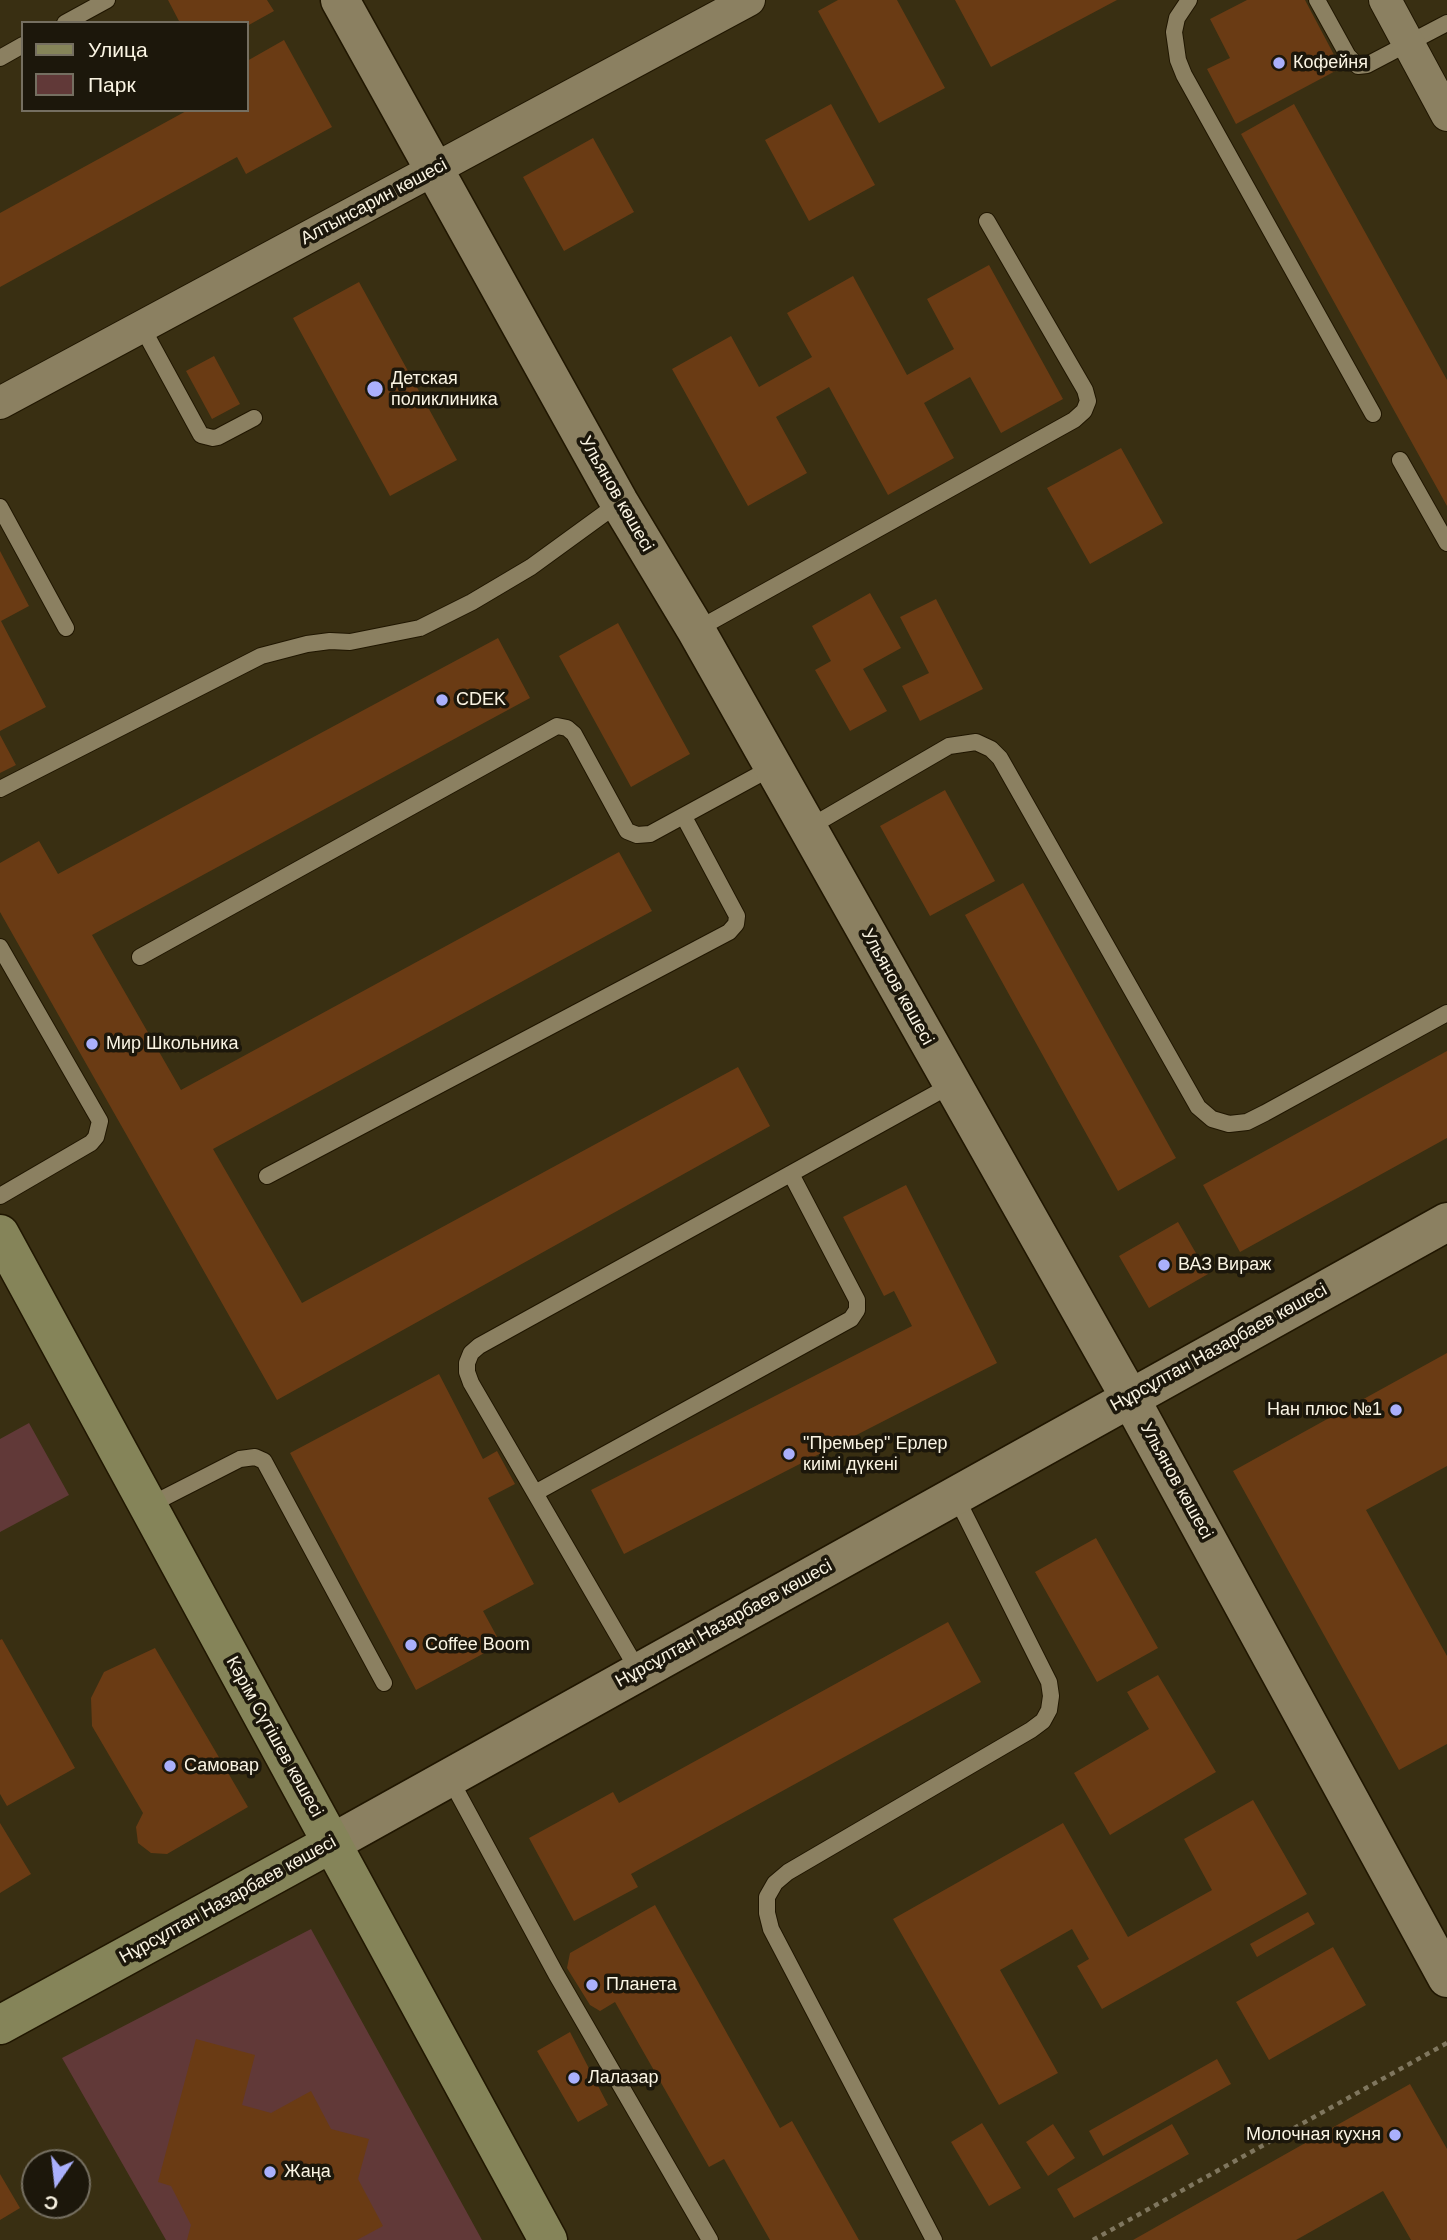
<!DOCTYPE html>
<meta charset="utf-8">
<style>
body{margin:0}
#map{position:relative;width:1447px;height:2240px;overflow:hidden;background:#392f12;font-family:Helvetica,sans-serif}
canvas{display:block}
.legend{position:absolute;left:21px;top:21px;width:228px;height:91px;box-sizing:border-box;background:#1c170b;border:2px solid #756f61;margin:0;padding:9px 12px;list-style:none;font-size:21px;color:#faf4e3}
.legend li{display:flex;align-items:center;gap:14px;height:35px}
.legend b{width:35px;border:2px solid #756f61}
.north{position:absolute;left:21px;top:2149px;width:70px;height:70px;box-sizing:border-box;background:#1c170b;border:2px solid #756f61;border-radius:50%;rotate:194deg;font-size:19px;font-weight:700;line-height:28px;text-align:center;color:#faf4e3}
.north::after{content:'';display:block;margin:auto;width:24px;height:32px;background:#aab0fc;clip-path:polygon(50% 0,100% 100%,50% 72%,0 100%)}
</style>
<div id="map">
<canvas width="1447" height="2240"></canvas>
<ul class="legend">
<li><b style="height:9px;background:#858459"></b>Улица</li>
<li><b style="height:19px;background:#613938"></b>Парк</li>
</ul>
<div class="north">С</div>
</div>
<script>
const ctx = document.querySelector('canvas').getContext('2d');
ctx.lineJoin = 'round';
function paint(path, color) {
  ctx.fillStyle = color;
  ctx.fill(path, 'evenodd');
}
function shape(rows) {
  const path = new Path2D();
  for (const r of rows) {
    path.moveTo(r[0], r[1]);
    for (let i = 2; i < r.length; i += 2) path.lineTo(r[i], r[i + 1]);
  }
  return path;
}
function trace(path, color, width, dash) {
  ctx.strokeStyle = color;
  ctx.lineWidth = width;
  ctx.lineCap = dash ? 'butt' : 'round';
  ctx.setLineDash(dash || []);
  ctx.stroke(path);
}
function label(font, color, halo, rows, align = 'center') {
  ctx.font = font + ' Helvetica,sans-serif';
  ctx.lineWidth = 7;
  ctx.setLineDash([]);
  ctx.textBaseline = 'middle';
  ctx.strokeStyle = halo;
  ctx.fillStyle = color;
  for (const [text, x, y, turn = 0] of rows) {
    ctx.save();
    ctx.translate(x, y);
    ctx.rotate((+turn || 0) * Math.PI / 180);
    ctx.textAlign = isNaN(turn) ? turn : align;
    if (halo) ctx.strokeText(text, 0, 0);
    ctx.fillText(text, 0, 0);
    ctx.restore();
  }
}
paint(shape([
 [29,1423,69,1495,0,1532,0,1439],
 [311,1929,482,2240,166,2240,62,2058]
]), '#613938');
paint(shape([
 [168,0,267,0,274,11,247,26,247,23,180,23],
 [838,0,897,0,945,88,879,123,818,11],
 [955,0,1117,0,991,67],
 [1247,0,1305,0,1341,68,1236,124,1207,69,1230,58,1210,19],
 [284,40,332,127,246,174,237,157,0,287,0,213,188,110,247,110,247,61],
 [831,104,875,185,809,221,765,140],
 [1294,104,1447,380,1447,506,1241,134],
 [593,138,634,212,564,251,523,177],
 [989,265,1063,399,1001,433,970,377,924,403,954,458,888,495,829,387,776,417,807,473,748,506,672,369,731,336,759,387,812,357,787,313,853,276,907,375,954,349,927,299],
 [359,282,457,460,390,496,293,318],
 [214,356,240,404,212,419,186,371],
 [1121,448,1163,523,1090,564,1047,488],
 [0,551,29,606,1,621,46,707,0,731],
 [870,593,901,648,863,669,887,711,850,731,815,670,831,661,812,626],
 [936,599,983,689,920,721,902,686,929,673,900,617],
 [618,623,690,754,631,787,559,656],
 [498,638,530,698,92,935,181,1090,619,852,652,911,213,1149,302,1303,738,1067,770,1126,277,1400,0,912,0,863,39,841,58,874],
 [0,735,16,765,0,773],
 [945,790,995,881,930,916,880,826],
 [1023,883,1176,1158,1118,1191,965,915],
 [1447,1051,1447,1138,1240,1252,1203,1185],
 [906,1185,997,1363,624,1554,591,1490,912,1326,894,1291,884,1296,843,1217],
 [1178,1222,1208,1274,1149,1308,1119,1256],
 [1447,1353,1447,1466,1366,1510,1447,1656,1447,1744,1399,1770,1233,1471],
 [439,1374,483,1459,497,1451,515,1484,488,1498,534,1584,483,1611,501,1644,416,1690,290,1453],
 [1096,1538,1158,1648,1097,1682,1035,1572],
 [948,1622,981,1682,631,1874,638,1887,574,1921,529,1838,613,1792,619,1803],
 [2,1639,75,1768,7,1806,0,1794,0,1640],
 [155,1648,248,1807,167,1854,151,1853,138,1843,136,1827,143,1813,92,1726,91,1698,104,1672],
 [1158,1675,1216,1772,1110,1835,1074,1773,1149,1729,1127,1692],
 [1253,1800,1307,1894,1102,2009,1077,1966,1089,1959,1072,1929,1000,1970,1058,2073,999,2105,893,1919,1063,1823,1128,1937,1212,1890,1184,1839],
 [0,1823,31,1874,0,1893],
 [655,1905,780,2128,792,2121,859,2240,770,2240,724,2159,709,2167,615,2002,600,2011,590,2005,567,1968,570,1953],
 [1308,1912,1315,1924,1257,1957,1250,1944],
 [1333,1947,1366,2005,1269,2060,1236,2002],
 [570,2032,608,2105,578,2122,537,2051],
 [196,2039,255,2055,242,2105,271,2113,311,2091,331,2129,369,2139,358,2179,383,2226,357,2240,187,2240,191,2225,171,2186,158,2182],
 [1217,2059,1231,2084,1103,2156,1089,2131],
 [1410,2084,1447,2149,1447,2240,1411,2240,1383,2191,1296,2240,1133,2240],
 [982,2123,1021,2188,989,2206,951,2142],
 [1053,2124,1075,2158,1048,2176,1026,2142],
 [1172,2124,1189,2154,1074,2218,1057,2189],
 [0,2174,20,2208,0,2220]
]), '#6a3b14');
const service = shape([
 [1189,0,1177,18,1174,32,1178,60,1184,75,1373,414],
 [1317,0,1348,56,1358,66,1367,65,1447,23],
 [65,23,107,0],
 [0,58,23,45],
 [142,327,201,435,213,438,218,437,254,418],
 [1400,460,1447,543],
 [0,507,66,628],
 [696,630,1074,420,1084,411,1088,401,1085,390,987,221],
 [0,789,261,656,307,644,330,641,350,642,420,628,472,602,531,567,619,503],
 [808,828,949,746,976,742,991,749,1000,758,1198,1107,1212,1119,1229,1124,1247,1122,1265,1113,1447,1013],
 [0,947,100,1121,96,1137,91,1143,0,1196],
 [140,957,557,726,567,728,574,734,627,831,637,835,650,834,773,767],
 [267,1176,729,932,736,924,737,916,684,817],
 [535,1493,851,1319,857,1310,857,1300,791,1174],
 [148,1506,240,1459,255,1457,264,1461,384,1683],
 [639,1672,471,1383,467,1372,467,1363,471,1353,479,1346,953,1084],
 [449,1777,556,1974,710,2240],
 [934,2240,771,1929,767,1913,767,1897,775,1883,788,1872,1031,1730,1043,1721,1049,1710,1051,1696,1049,1682,955,1495]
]);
const minor = shape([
 [1385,0,1447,115],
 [0,403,749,0]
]);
const tertiary = shape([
 [340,0,619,502,696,630,1130,1398,1447,1978],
 [332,1843,1447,1222]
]);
const secondary = shape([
 [0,1234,548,2240],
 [0,2025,332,1843]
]);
trace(service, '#201600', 18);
trace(minor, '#201600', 34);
trace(tertiary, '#201600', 41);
trace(secondary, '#201600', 41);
trace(shape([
 [1093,2240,1447,2043]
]), '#7f765e', 4.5, [5, 5]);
trace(service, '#8b8061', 16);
trace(minor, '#8b8061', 32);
trace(tertiary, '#8b8061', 38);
trace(secondary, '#858459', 38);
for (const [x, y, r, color] of [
 [1279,63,7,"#aab0fc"],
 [375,389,9,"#aab0fc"],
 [442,700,7,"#aab0fc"],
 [92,1044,7,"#aab0fc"],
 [1164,1265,7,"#aab0fc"],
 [1396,1410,7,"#aab0fc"],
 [789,1454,7,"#aab0fc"],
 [411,1645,7,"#aab0fc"],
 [170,1766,7,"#aab0fc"],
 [592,1985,7,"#aab0fc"],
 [574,2078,7,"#aab0fc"],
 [1395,2135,7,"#aab0fc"],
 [270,2172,7,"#aab0fc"]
]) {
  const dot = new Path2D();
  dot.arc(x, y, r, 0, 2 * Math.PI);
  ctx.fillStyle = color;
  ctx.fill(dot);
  trace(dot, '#1c170b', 2.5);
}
label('18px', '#faf4e3', '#1c170b', [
 ["Кофейня",1293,63],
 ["Детская",391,379],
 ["поликлиника",391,400],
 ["CDEK",456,700],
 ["Мир Школьника",106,1044],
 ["ВАЗ Вираж",1178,1265],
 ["Нан плюс №1",1382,1410,"right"],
 ["\"Премьер\" Ерлер",803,1444],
 ["киімі дүкені",803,1465],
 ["Coffee Boom",425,1645],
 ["Самовар",184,1766],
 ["Планета",606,1985],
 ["Лалазар",588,2078],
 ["Молочная кухня",1381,2135,"right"],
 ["Жаңа",284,2172]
], 'left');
label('18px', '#faf4e3', '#1c170b', [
 ["Алтынсарин көшесі",374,202,-28],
 ["Ульянов көшесі",616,494,60],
 ["Ульянов көшесі",897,987,61],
 ["Нұрсұлтан Назарбаев көшесі",1219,1348,-29],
 ["Ульянов көшесі",1176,1481,61],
 ["Нұрсұлтан Назарбаев көшесі",724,1624,-29],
 ["Кәрім Сүтішев көшесі",274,1737,61],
 ["Нұрсұлтан Назарбаев көшесі",228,1900,-29]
]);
</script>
